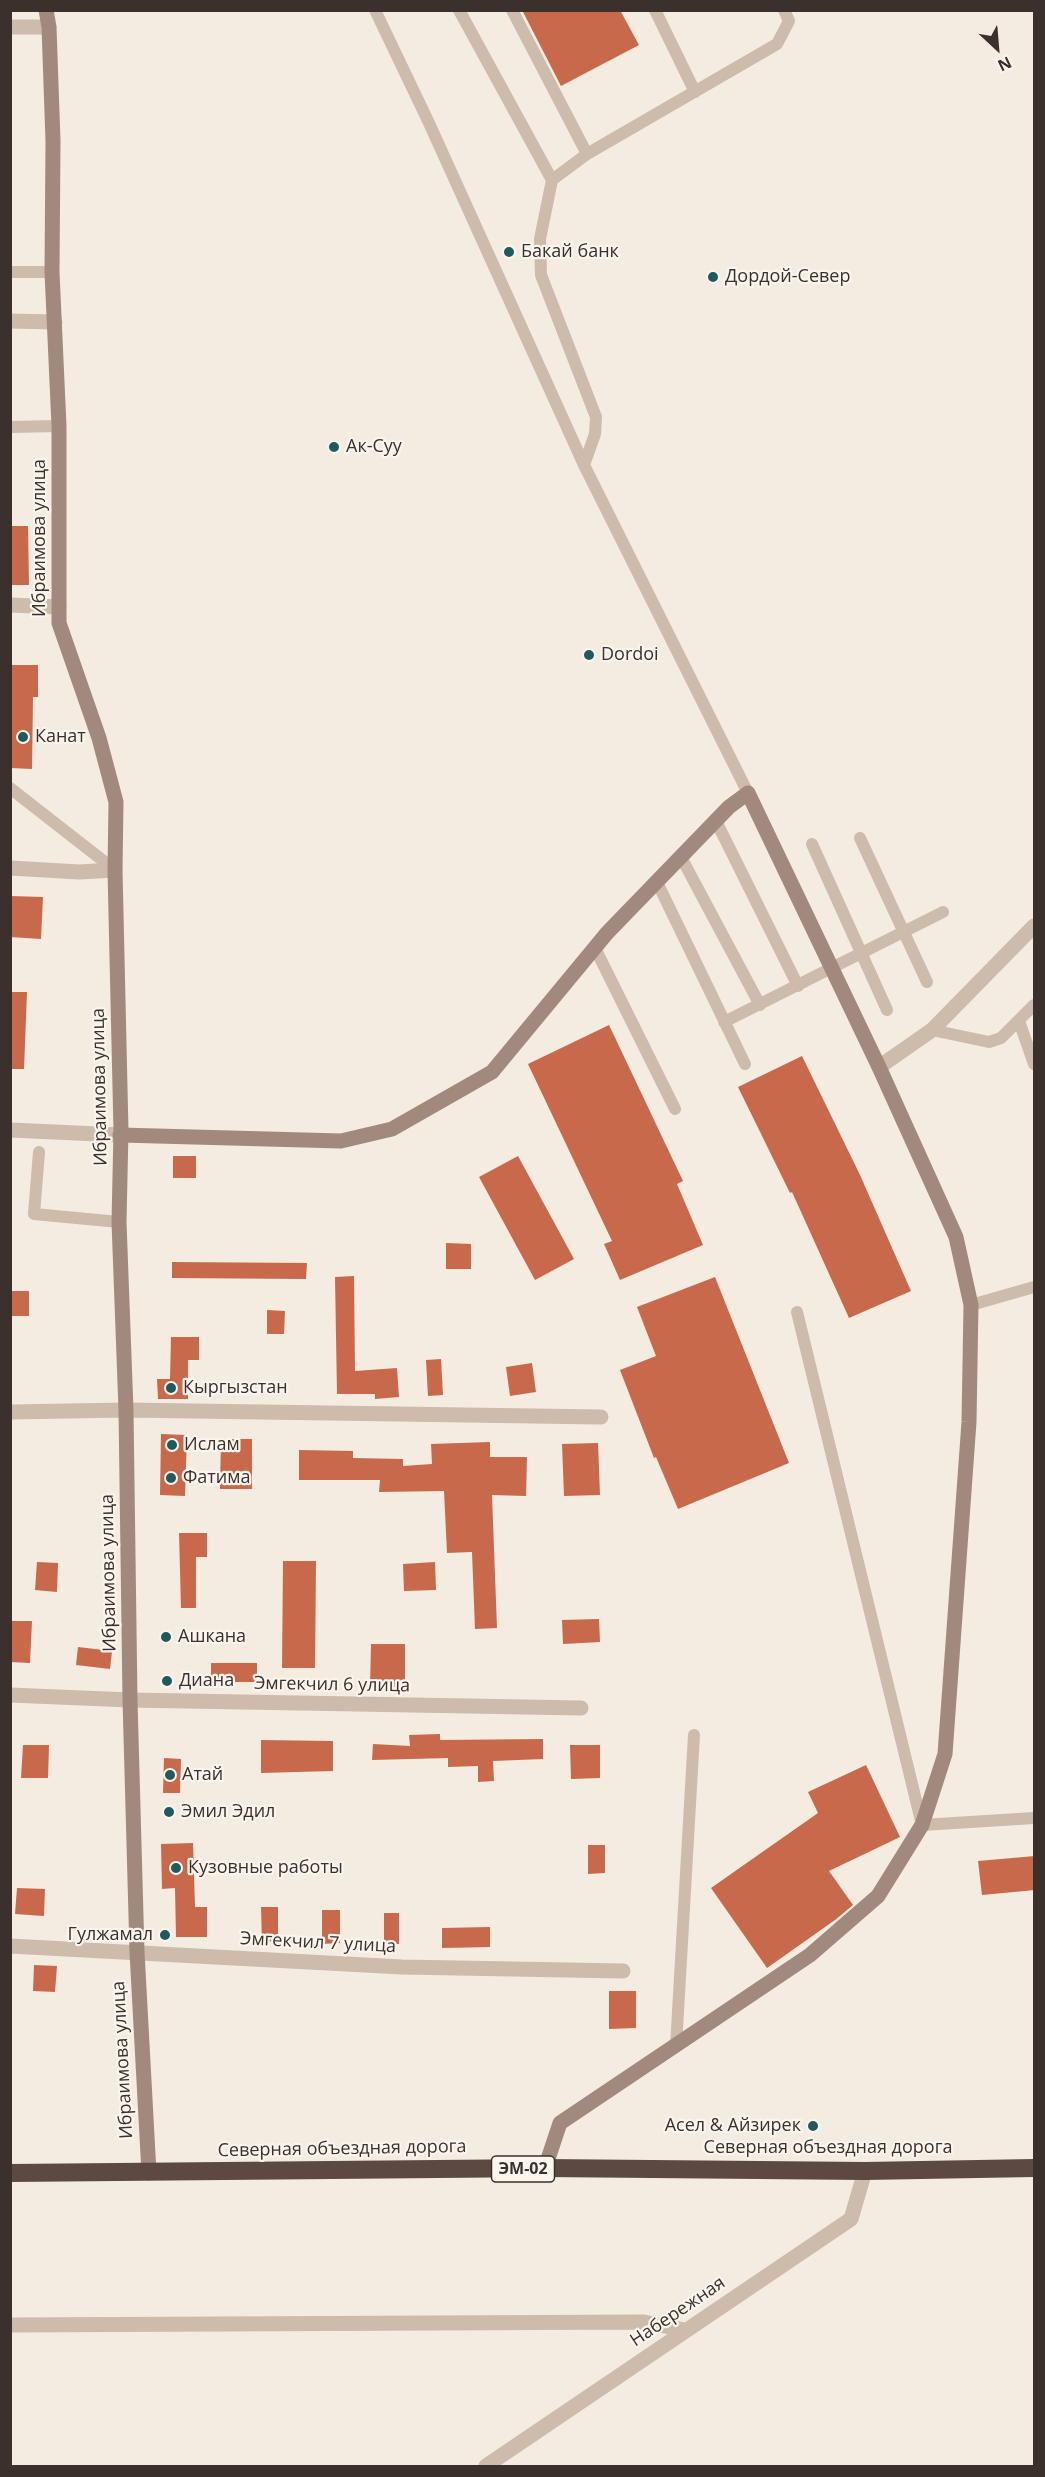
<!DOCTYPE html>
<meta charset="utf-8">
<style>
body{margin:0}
#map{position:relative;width:1045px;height:2477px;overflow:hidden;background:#f4ebe1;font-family:"Open Sans",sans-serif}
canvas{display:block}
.frame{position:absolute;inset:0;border:12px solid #3b302b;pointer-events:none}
.north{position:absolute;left:967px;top:18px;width:60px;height:60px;-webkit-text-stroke:4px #fbf5ee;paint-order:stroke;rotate:154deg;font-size:16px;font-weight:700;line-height:24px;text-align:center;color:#3b302b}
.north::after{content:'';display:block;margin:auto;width:21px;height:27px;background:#3b302b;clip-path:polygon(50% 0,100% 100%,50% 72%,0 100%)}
</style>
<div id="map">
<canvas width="1045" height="2477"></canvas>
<div class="frame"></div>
<div class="north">N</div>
</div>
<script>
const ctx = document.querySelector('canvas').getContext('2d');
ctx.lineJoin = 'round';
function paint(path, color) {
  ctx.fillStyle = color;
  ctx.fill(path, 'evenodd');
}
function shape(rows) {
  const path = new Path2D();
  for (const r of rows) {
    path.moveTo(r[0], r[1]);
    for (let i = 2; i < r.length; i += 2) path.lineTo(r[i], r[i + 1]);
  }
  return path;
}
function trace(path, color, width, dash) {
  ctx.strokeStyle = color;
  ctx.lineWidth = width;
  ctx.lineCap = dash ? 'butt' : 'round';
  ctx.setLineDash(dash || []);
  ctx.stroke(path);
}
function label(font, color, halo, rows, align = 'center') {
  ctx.font = font + ' "Open Sans",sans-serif';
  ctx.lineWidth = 4.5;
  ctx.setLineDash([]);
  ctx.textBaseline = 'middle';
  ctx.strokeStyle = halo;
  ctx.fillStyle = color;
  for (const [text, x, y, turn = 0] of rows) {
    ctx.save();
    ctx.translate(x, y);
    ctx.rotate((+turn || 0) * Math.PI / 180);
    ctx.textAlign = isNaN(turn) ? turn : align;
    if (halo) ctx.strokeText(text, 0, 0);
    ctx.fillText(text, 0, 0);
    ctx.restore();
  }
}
paint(shape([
 [522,10,620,10,639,45,561,86],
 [10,526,28,526,29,585,10,585],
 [10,665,38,665,38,697,33,697,32,769,10,768],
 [10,896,43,897,41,939,10,937],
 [10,992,27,992,24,1069,10,1069],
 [609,1025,683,1181,677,1184,703,1245,620,1280,604,1244,612,1241,528,1064],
 [802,1056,860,1175,911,1291,849,1318,792,1192,790,1193,738,1087],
 [173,1156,196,1156,196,1178,173,1178],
 [518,1156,574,1259,535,1280,479,1177],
 [446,1243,471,1244,471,1269,446,1269],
 [172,1262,307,1263,306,1279,172,1278],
 [354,1276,355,1371,397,1368,399,1397,375,1399,375,1394,337,1394,335,1277],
 [715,1277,789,1463,678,1509,656,1457,654,1458,620,1370,656,1356,637,1307],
 [10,1291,29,1291,29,1316,10,1316],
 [267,1310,285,1311,284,1334,267,1334],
 [171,1337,199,1337,199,1360,188,1360,188,1399,158,1399,157,1379,170,1379],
 [441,1359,443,1395,428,1396,426,1360],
 [532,1363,536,1392,510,1396,506,1367],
 [161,1434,187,1435,185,1496,160,1495],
 [221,1439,252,1439,252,1489,220,1489],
 [490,1442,490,1457,527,1457,526,1496,492,1495,497,1628,475,1629,472,1552,447,1553,444,1491,379,1492,380,1480,299,1480,299,1450,353,1451,353,1458,403,1459,403,1466,432,1464,431,1444],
 [598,1443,600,1495,564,1496,562,1444],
 [179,1533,207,1533,207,1557,196,1557,196,1608,181,1608],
 [283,1561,316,1561,315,1668,282,1668],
 [37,1562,58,1563,57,1592,35,1590],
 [435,1562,436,1590,404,1591,403,1564],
 [599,1619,600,1642,563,1644,562,1620],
 [10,1621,32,1621,30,1663,10,1662],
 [371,1644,405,1644,405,1687,370,1687],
 [78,1647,112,1651,110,1669,76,1665],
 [211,1663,257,1663,257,1682,211,1682],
 [440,1734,440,1740,543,1739,543,1759,493,1761,494,1781,478,1782,478,1766,448,1767,448,1758,372,1760,373,1744,410,1746,409,1735],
 [261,1740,333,1741,333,1771,261,1773],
 [23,1745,49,1745,48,1778,21,1778],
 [570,1745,600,1745,600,1778,571,1779],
 [164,1758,181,1759,180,1793,163,1793],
 [866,1765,900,1837,829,1871,853,1905,835,1920,767,1968,711,1888,818,1813,808,1792],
 [193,1843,195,1907,207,1907,207,1937,176,1937,175,1888,162,1889,161,1844],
 [588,1845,605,1845,605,1873,588,1874],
 [1035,1856,1035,1890,982,1895,978,1861],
 [17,1888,45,1889,44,1916,15,1914],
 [261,1907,278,1907,278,1941,262,1942],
 [322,1910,340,1910,340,1943,322,1944],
 [384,1913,399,1913,399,1944,384,1944],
 [490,1927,490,1947,442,1948,442,1928],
 [34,1965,57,1966,55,1992,33,1991],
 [609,1991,636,1991,636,2028,609,2029]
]), '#c8694b');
trace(shape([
 [375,10,429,123,584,465,748,793],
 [459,10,552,180,540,239,541,275,596,417,595,434,584,465],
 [512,10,587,154],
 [655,10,695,92],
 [552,180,587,154,777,44,789,21,784,10],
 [10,272,52,272],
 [10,427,59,426],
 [10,788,115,870],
 [716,821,798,986],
 [860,838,927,982],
 [812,844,887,1010],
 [681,857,760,1005],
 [657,882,745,1064],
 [595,948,675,1109],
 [1019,1021,1034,1064],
 [724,1022,943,912],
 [932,1030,989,1042,1001,1038,1034,1005],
 [39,1152,34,1214,119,1222],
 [971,1305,1034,1287],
 [797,1312,922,1825,1034,1818],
 [676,2046,694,1735]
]), '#cdbbac', 12);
trace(shape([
 [10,27,49,27],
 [10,321,55,322],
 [10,605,59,607],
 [10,868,79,872,115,870],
 [879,1067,932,1030,1034,926],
 [10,1130,120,1135],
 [10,1412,126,1410,601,1417],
 [10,1695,130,1700,581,1708],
 [10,1946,402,1967,623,1971],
 [10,2325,644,2322,685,2330],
 [486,2466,851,2219,865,2171]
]), '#cdbbac', 15);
trace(shape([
 [46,10,49,27,53,141,52,272,59,426,59,623,99,738,116,802,115,870,121,1131,119,1222,126,1410,130,1700,137,1952,149,2173],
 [120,1135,341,1141,392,1129,492,1072,607,933,729,807,748,793,879,1067,956,1237,971,1305,969,1422,945,1754,922,1825,878,1896,810,1955,560,2123,545,2168]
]), '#a18a7d', 15);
trace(shape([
 [10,2173,545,2168,865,2171,1034,2168]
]), '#5c4a42', 18);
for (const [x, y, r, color] of [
 [509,252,6,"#1f5a5e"],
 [713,277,6,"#1f5a5e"],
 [334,447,6,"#1f5a5e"],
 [589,655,6,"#1f5a5e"],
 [23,737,6,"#1f5a5e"],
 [171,1388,6,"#1f5a5e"],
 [172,1445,6,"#1f5a5e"],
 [171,1478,6,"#1f5a5e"],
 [166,1637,6,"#1f5a5e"],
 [167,1681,6,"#1f5a5e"],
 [170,1775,6,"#1f5a5e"],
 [169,1812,6,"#1f5a5e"],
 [176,1868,6,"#1f5a5e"],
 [165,1935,6,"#1f5a5e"],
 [813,2126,6,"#1f5a5e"]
]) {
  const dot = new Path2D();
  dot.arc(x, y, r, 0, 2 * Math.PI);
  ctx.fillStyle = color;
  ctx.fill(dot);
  trace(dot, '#fbf5ee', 2);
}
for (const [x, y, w] of [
 [523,2169,63]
]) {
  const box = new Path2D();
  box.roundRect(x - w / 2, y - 13, w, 26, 4.5);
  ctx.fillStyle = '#fbf5ee';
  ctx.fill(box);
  trace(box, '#3b302b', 1.5);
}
label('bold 16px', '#3b302b', null, [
 ["ЭМ-02",523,2169]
]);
label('18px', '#3b302b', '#fbf5ee', [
 ["Бакай банк",521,252],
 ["Дордой-Север",725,277],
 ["Ак-Суу",346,447],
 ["Dordoi",601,655],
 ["Канат",35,737],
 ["Кыргызстан",183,1388],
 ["Ислам",184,1445],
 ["Фатима",183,1478],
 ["Ашкана",178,1637],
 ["Диана",179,1681],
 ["Атай",182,1775],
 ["Эмил Эдил",181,1812],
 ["Кузовные работы",188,1868],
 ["Гулжамал",153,1935,"right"],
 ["Асел & Айзирек",801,2126,"right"]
], 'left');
label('18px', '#3b302b', '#fbf5ee', [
 ["Ибраимова улица",40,538,-90],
 ["Ибраимова улица",100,1087,-91],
 ["Ибраимова улица",109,1573,-91],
 ["Эмгекчил 6 улица",332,1685,1],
 ["Эмгекчил 7 улица",318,1943,3],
 ["Ибраимова улица",123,2060,-93],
 ["Северная объездная дорога",828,2148],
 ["Северная объездная дорога",342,2149,-1],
 ["Набережная",678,2312,-34]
]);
</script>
